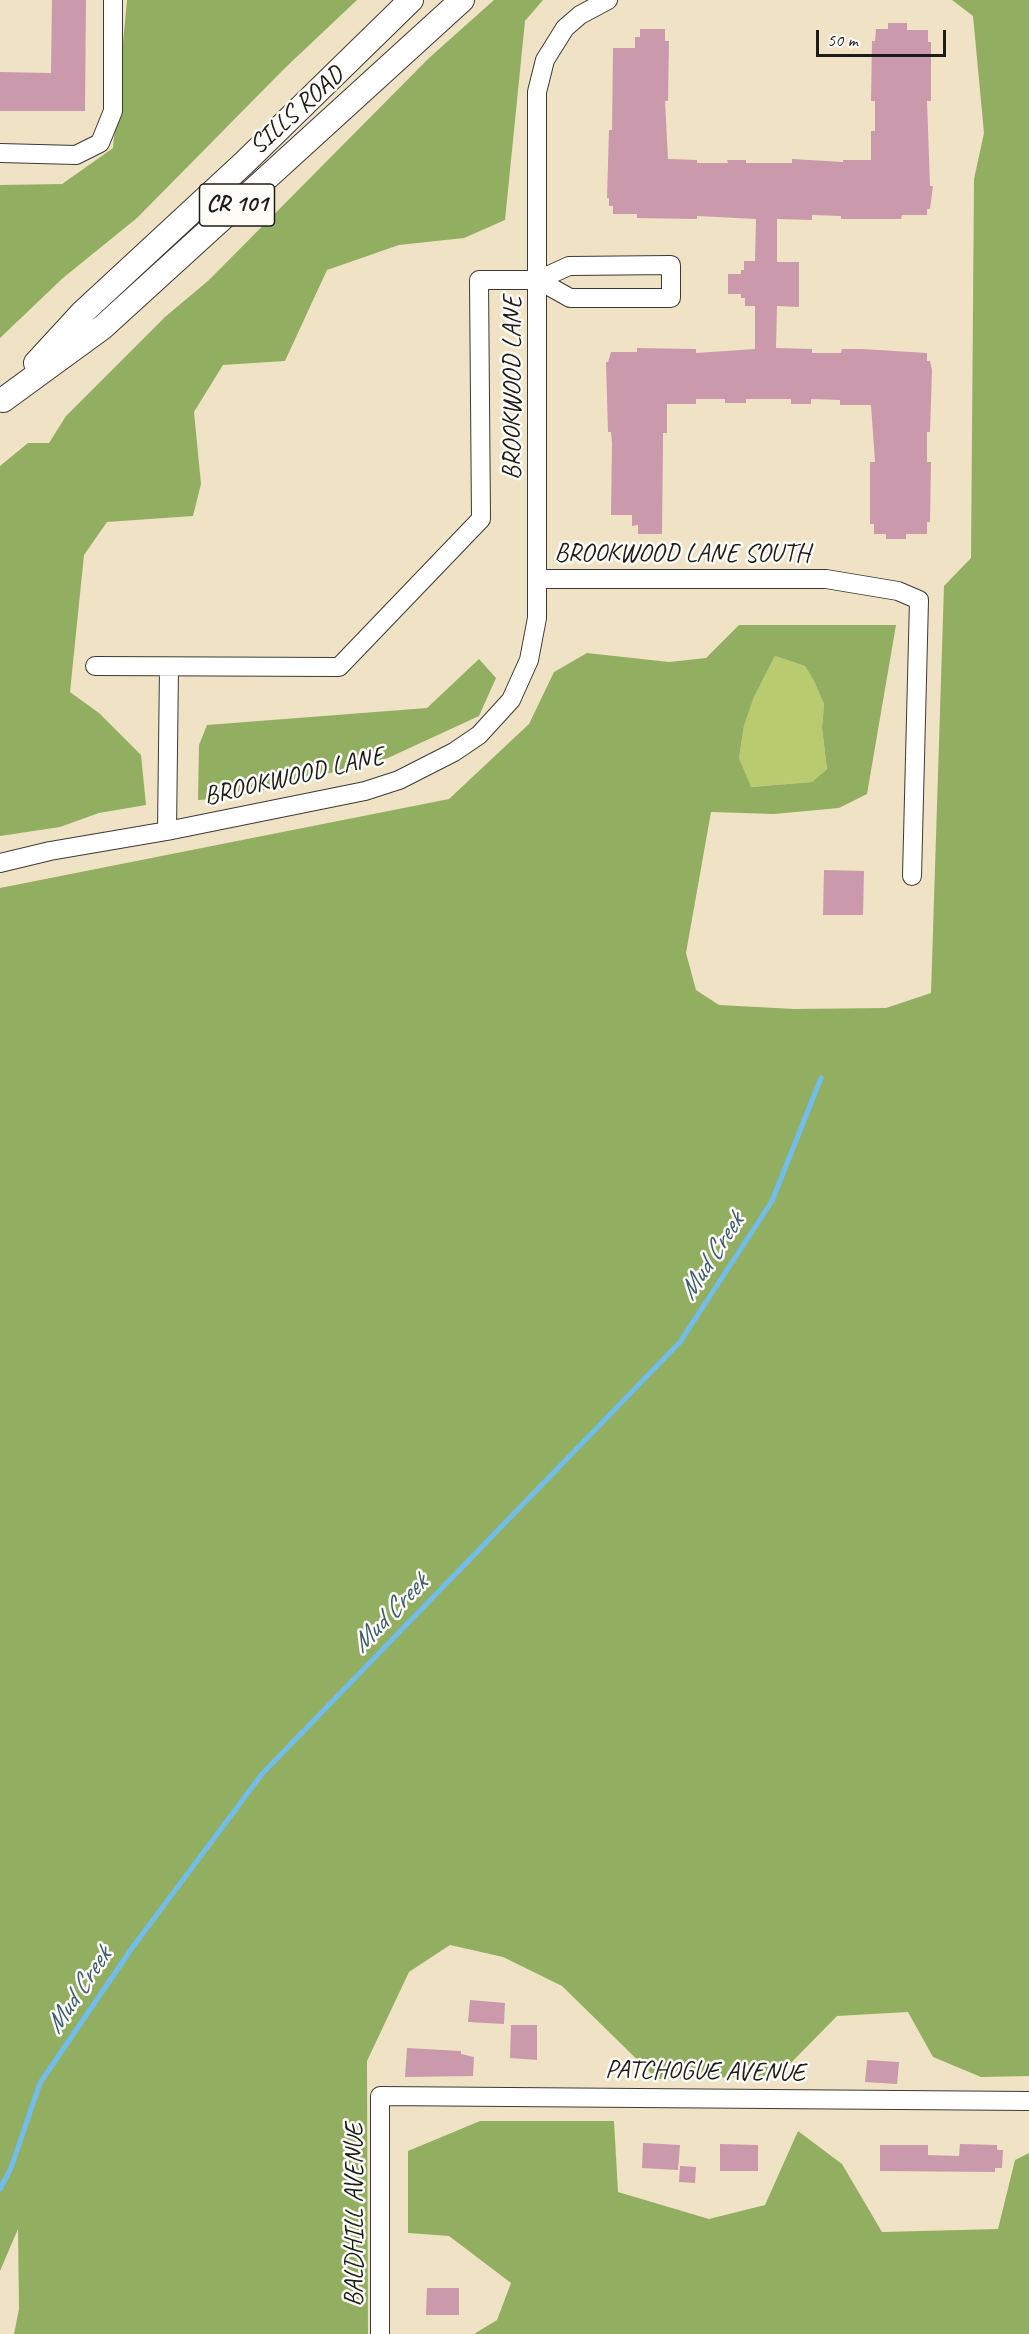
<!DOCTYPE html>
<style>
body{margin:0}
#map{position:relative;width:1029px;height:2334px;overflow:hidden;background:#f0e3c5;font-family:Caveat,sans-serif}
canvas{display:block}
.scale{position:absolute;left:816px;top:30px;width:130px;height:27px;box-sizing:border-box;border:3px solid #1c1c1c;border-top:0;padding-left:8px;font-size:18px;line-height:21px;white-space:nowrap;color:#1c1c1c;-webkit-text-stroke:4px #fdfcf7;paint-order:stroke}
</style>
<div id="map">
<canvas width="1029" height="2334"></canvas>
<div class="scale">50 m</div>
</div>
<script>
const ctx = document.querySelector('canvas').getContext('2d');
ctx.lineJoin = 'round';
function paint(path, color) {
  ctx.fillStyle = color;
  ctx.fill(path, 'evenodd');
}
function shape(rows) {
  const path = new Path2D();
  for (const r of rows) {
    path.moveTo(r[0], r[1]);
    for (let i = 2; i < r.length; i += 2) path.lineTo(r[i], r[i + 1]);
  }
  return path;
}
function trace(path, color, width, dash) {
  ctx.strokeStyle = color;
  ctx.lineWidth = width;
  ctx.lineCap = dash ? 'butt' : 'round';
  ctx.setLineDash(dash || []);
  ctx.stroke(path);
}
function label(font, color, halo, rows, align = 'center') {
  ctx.font = font + ' Caveat,sans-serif';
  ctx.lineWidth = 5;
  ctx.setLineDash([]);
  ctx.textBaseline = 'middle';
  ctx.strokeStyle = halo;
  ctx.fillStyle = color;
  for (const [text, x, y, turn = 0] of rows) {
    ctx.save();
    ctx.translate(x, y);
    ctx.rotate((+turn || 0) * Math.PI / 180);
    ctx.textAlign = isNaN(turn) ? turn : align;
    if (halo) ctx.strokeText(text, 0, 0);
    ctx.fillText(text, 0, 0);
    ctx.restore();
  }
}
paint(shape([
 [775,656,805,666,814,681,824,704,822,728,827,769,812,782,750,787,739,758,744,726,754,697]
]), '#b8cb6e');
paint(shape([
 [127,0,357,0,285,68,137,218,63,278,0,338,0,185,62,184,113,148],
 [494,0,543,0,525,21,505,220,464,238,399,245,327,270,285,361,223,365,194,412,201,484,193,516,107,522,84,555,70,692,99,713,141,755,146,805,99,813,60,827,0,836,0,466,28,443,49,443,66,416,165,317,209,280,429,58],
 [952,0,1029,0,1029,2076,981,2077,933,2057,908,2012,837,2016,778,2076,657,2079,562,1986,503,1957,450,1945,409,1972,367,2061,368,2334,14,2334,19,2309,18,2229,0,2271,0,888,449,799,529,724,554,672,587,653,669,662,706,658,739,625,896,625,867,794,839,808,774,814,711,812,686,953,696,990,719,1005,794,1009,886,1008,931,993,944,586,971,558,974,179,984,133,973,16],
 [775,656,805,666,814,681,824,704,822,728,827,769,812,782,751,787,739,758,744,726,754,697],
 [479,659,496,678,479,716,388,758,233,798,198,800,199,745,207,725,427,708],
 [480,2121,614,2121,618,2192,709,2219,765,2205,798,2131,842,2164,882,2232,998,2229,1015,2160,1029,2153,1029,2334,474,2334,497,2320,511,2283,449,2236,408,2233,408,2151]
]), '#92af61');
trace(shape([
 [0,2189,11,2168,40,2083,132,1948,262,1774,680,1342,772,1201,821,1078]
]), '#72bdeb', 5);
paint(shape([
 [52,0,86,0,85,111,0,111,0,72,51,73],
 [888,23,907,23,907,30,928,30,928,42,931,42,931,101,927,101,930,186,933,186,930,209,927,209,927,215,902,215,901,219,841,219,841,216,812,215,812,220,777,219,777,262,799,262,799,307,777,306,776,348,812,349,812,353,841,353,842,349,862,349,927,353,927,361,930,361,932,370,930,432,927,432,927,462,931,462,930,522,927,522,927,534,906,534,906,539,886,539,886,534,874,534,874,524,870,524,870,462,875,462,871,405,840,405,840,400,811,399,811,404,791,404,791,399,746,399,746,403,725,403,725,399,696,399,696,404,667,404,667,433,663,433,663,443,662,534,638,534,638,525,632,526,632,515,611,515,612,443,611,432,608,432,606,362,608,362,611,352,637,352,637,348,696,349,696,353,755,349,755,306,745,306,745,298,741,298,741,294,728,294,728,274,741,274,741,270,744,270,744,261,755,261,756,219,697,216,697,219,637,218,637,214,613,214,613,206,609,206,609,198,607,198,609,130,612,130,613,48,635,48,635,37,640,37,640,29,665,29,665,41,669,41,668,101,665,101,668,159,697,160,697,163,728,163,727,160,746,160,746,163,792,163,792,159,843,162,843,160,871,160,871,131,875,131,875,101,871,101,872,41,875,41,876,29,888,29],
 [824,870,864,871,863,915,823,915],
 [470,2000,505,2003,504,2024,468,2022],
 [511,2025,537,2025,537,2060,510,2058],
 [407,2048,461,2051,461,2054,474,2057,473,2076,405,2077],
 [867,2060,899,2062,897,2084,865,2082],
 [643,2143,680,2145,678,2170,642,2168],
 [720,2144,758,2145,758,2171,720,2171],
 [960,2144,997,2145,997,2150,1003,2150,1002,2168,995,2168,995,2172,880,2171,880,2145,928,2145,928,2155,959,2156],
 [680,2166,696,2167,695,2183,679,2182],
 [427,2288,459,2288,459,2315,426,2315]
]), '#ca99ac');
const minor = shape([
 [0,153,76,155,100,143,113,111,113,0],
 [538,579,826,579,898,591,919,600,912,876],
 [95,666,339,667,481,519,479,280,538,280,569,266,671,265,671,298,570,298,538,280],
 [167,831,169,667],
 [0,863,50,851,167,831,365,791,399,780,454,752,479,735,511,700,529,660,537,618,537,92,545,60,565,28,580,15,608,0],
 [380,2334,380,2096,1029,2101]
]);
const major = shape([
 [36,363,82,313,244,163,411,0],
 [3,400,103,327,462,0]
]);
trace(minor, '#3c3a35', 20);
trace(major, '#3c3a35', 26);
trace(minor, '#fff', 18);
trace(major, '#fff', 24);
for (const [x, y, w] of [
 [237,205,75]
]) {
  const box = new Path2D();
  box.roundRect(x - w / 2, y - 21, w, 42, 4.5);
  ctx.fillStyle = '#fdfcf7';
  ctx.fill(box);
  trace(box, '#1c1c1c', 1.5);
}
label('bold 24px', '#1c1c1c', null, [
 ["CR 101",237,205]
]);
label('26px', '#1c1c1c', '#fdfcf7', [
 ["SILLS ROAD",297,111,-42],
 ["BROOKWOOD LANE",513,388,-90],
 ["BROOKWOOD LANE SOUTH",682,554],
 ["BROOKWOOD LANE",294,777,-13],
 ["PATCHOGUE AVENUE",705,2072,1],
 ["BALDHILL AVENUE",355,2215,-90]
]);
label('italic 27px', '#3e5c6f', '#fdfcf7', [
 ["Mud Creek",712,1257,-57],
 ["Mud Creek",390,1614,-46],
 ["Mud Creek",79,1991,-56]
]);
</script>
